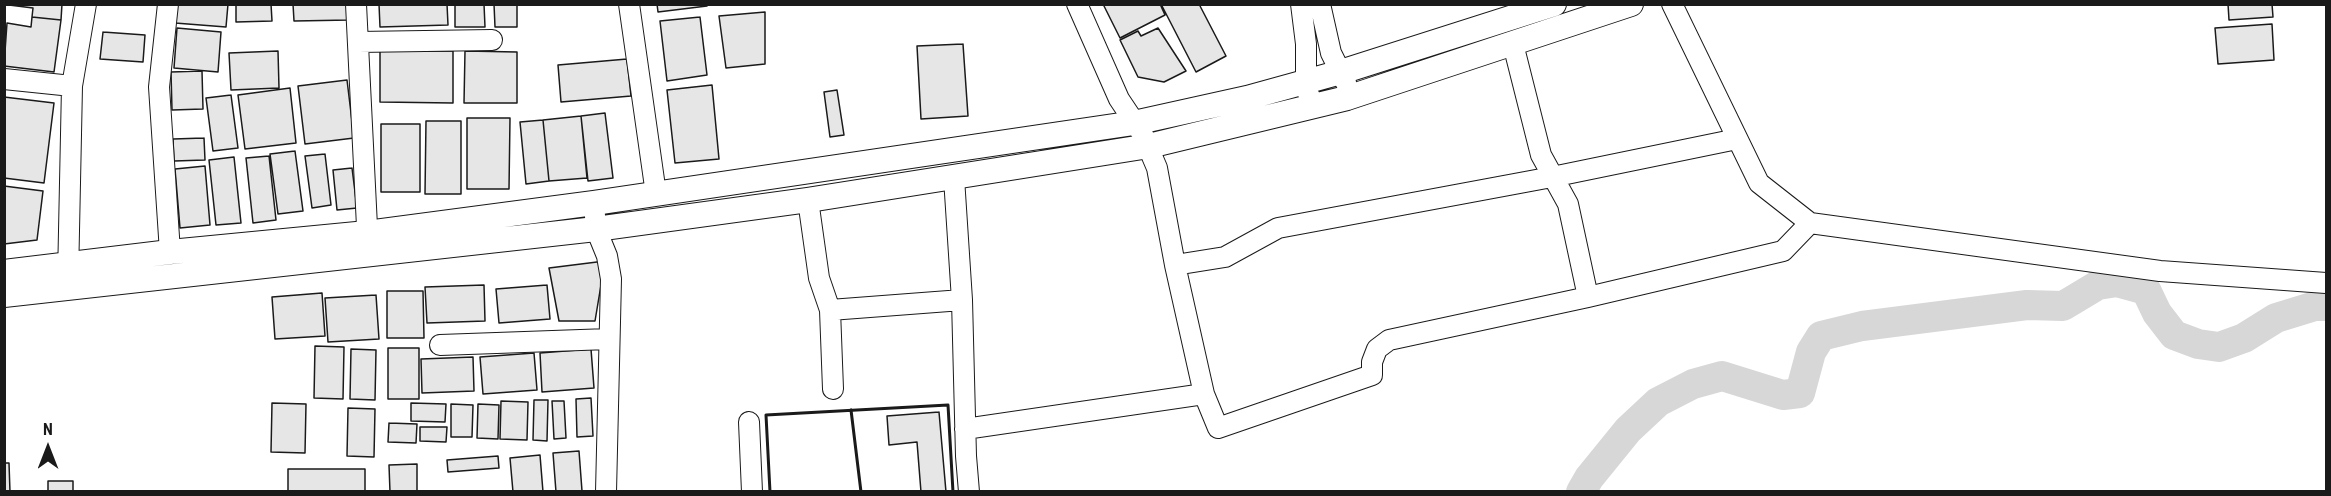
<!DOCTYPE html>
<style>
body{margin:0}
#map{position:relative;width:2331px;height:496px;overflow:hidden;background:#fff;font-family:"Roboto Condensed",sans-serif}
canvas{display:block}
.frame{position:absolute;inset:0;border:6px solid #1a1a1a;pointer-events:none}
.north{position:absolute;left:18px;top:418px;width:60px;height:60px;-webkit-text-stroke:4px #fff;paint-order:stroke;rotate:0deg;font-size:16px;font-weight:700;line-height:24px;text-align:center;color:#1a1a1a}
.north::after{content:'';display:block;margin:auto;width:21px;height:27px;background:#1a1a1a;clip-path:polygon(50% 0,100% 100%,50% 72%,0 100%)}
</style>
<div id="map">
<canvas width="2331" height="496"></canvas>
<div class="frame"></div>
<div class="north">N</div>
</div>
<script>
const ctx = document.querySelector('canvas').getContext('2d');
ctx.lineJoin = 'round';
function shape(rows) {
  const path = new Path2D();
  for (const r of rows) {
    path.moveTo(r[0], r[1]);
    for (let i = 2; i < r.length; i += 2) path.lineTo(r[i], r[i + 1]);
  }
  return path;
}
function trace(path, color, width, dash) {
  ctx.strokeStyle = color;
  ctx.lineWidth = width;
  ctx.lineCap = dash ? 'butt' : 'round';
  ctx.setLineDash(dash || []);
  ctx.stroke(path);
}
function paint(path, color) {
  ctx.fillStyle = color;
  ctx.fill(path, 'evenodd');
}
trace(shape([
 [1581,492,1589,478,1628,430,1658,402,1693,384,1722,376,1783,395,1800,393,1811,352,1821,336,1862,326,2027,305,2063,306,2098,285,2117,282,2146,290,2157,313,2174,335,2198,344,2219,347,2244,338,2276,318,2315,306,2326,306]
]), '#d7d7d7', 30);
const building = shape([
 [62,4,61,20,32,17,33,8,9,5,62,4],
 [177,4,228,4,226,27,175,23,177,4],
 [236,4,271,4,272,21,236,22,236,4],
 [293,4,350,4,350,20,294,21,293,4],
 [379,4,447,4,448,25,380,27,379,4],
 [455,4,484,4,485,27,455,27,455,4],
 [494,4,517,4,517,27,495,27,494,4],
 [657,4,707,4,707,6,658,12,657,4],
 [1103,4,1160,4,1165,15,1120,38,1103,4],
 [1161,4,1199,4,1226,56,1196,72,1161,4],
 [2228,4,2272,4,2273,17,2229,20,2228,4],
 [765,12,765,64,726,68,719,16,765,12],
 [32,17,61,20,54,72,4,66,7,23,31,27,32,17],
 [700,17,707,75,667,81,660,21,700,17],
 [2272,24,2274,60,2218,64,2215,28,2272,24],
 [177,28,221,32,218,72,174,68,177,28],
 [1158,28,1186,71,1164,82,1138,77,1120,40,1138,31,1141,36,1158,28],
 [103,32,145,35,143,62,100,59,103,32],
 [963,44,968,116,921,119,917,46,963,44],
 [278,51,279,88,231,90,229,53,278,51],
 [380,51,453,51,453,103,380,102,380,51],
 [465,51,517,52,517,103,464,103,465,51],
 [627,59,631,96,561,102,558,65,627,59],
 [202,71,203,109,172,110,171,72,202,71],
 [347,80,354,138,305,144,298,86,347,80],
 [712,85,719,159,675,163,667,90,712,85],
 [290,88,296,143,245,149,238,95,290,88],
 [837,90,844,135,830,137,824,92,837,90],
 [231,95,238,148,213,151,206,98,231,95],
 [4,97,54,103,44,183,4,178,4,97],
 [605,113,613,178,588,181,581,116,605,113],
 [581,116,587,178,549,181,543,120,581,116],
 [467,118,510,118,509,189,467,189,467,118],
 [543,120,549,181,526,184,520,122,543,120],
 [426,121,461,121,461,194,425,194,426,121],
 [381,124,420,124,420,192,381,192,381,124],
 [204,138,205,160,174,161,173,139,204,138],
 [295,151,303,211,278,214,270,154,295,151],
 [325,154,331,205,312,208,305,156,325,154],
 [269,156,276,220,253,223,246,158,269,156],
 [234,157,241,223,216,225,209,160,234,157],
 [205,166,210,225,180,228,175,169,205,166],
 [352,168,357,208,337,210,333,170,352,168],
 [4,186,43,191,37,240,4,244,4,186],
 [605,261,595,321,559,321,549,268,605,261],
 [484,285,485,321,427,323,425,287,484,285],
 [547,285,550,319,499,323,496,289,547,285],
 [387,291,423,291,424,338,387,338,387,291],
 [322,293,325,336,275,339,272,297,322,293],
 [376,295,379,339,328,342,325,298,376,295],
 [315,346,344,347,343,399,314,398,315,346],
 [388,348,419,348,419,399,388,399,388,348],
 [351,349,376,350,375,400,350,399,351,349],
 [591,349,594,388,542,392,540,353,591,349],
 [534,353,537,390,483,394,480,357,534,353],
 [473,357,474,391,422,393,421,359,473,357],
 [591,398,593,436,577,437,576,399,591,398],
 [534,400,548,400,547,441,533,440,534,400],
 [501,401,528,402,527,440,500,439,501,401],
 [552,401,564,401,566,438,554,439,552,401],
 [272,403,306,404,305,453,271,452,272,403],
 [411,403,446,404,445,422,411,421,411,403],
 [451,404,473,405,472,437,451,437,451,404],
 [478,404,499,405,498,439,477,438,478,404],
 [348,408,375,409,374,457,347,456,348,408],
 [939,412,946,492,921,492,917,442,889,445,887,416,939,412],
 [389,423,417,424,416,443,388,442,389,423],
 [420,427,447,427,446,442,420,441,420,427],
 [579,451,582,491,556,492,553,453,579,451],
 [540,455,543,492,513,492,510,458,540,455],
 [498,456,499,468,448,472,447,460,498,456],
 [4,463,9,463,10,492,4,492,4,463],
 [417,464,417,492,390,492,389,465,417,464],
 [288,469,365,469,365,492,288,492,288,469],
 [48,481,73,481,73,492,48,492,48,481]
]);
paint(building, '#e6e6e6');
trace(building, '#1a1a1a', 1.5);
const minor = shape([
 [168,4,159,87,170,252],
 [356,4,368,247],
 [629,4,656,194],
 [1077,4,1119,99,1143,135,1157,168,1175,265,1204,394,1218,428,1372,375,1372,362,1377,349,1389,340,1588,297,1783,251,1810,223],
 [1301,4,1306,44,1306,89,1315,107],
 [1320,4,1331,53,1346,83],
 [1672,4,1759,183,1810,223,2160,271,2326,283],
 [358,42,492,40],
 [1513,44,1541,155,1568,204,1588,297],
 [4,79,72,86],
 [954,178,962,300,966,456,969,492],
 [808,200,819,278,830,310,833,389],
 [594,203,596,229,607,256,611,279,606,492],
 [1175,265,1225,257,1278,228,1552,177,1737,139],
 [68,279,72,86,86,4],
 [830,310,962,300],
 [440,345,609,339],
 [749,422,752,492],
 [965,429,1204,394]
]);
const major = shape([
 [4,272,170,252,367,233,594,203,1134,123,1247,98,1341,72,1554,4],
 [4,295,596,229,808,200,1149,146,1347,98,1631,4]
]);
trace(minor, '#1a1a1a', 22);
trace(major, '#1a1a1a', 26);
trace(minor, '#fff', 20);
trace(major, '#fff', 24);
trace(shape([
 [851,410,861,492],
 [770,492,766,415,948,405,953,492]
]), '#1a1a1a', 3);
</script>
